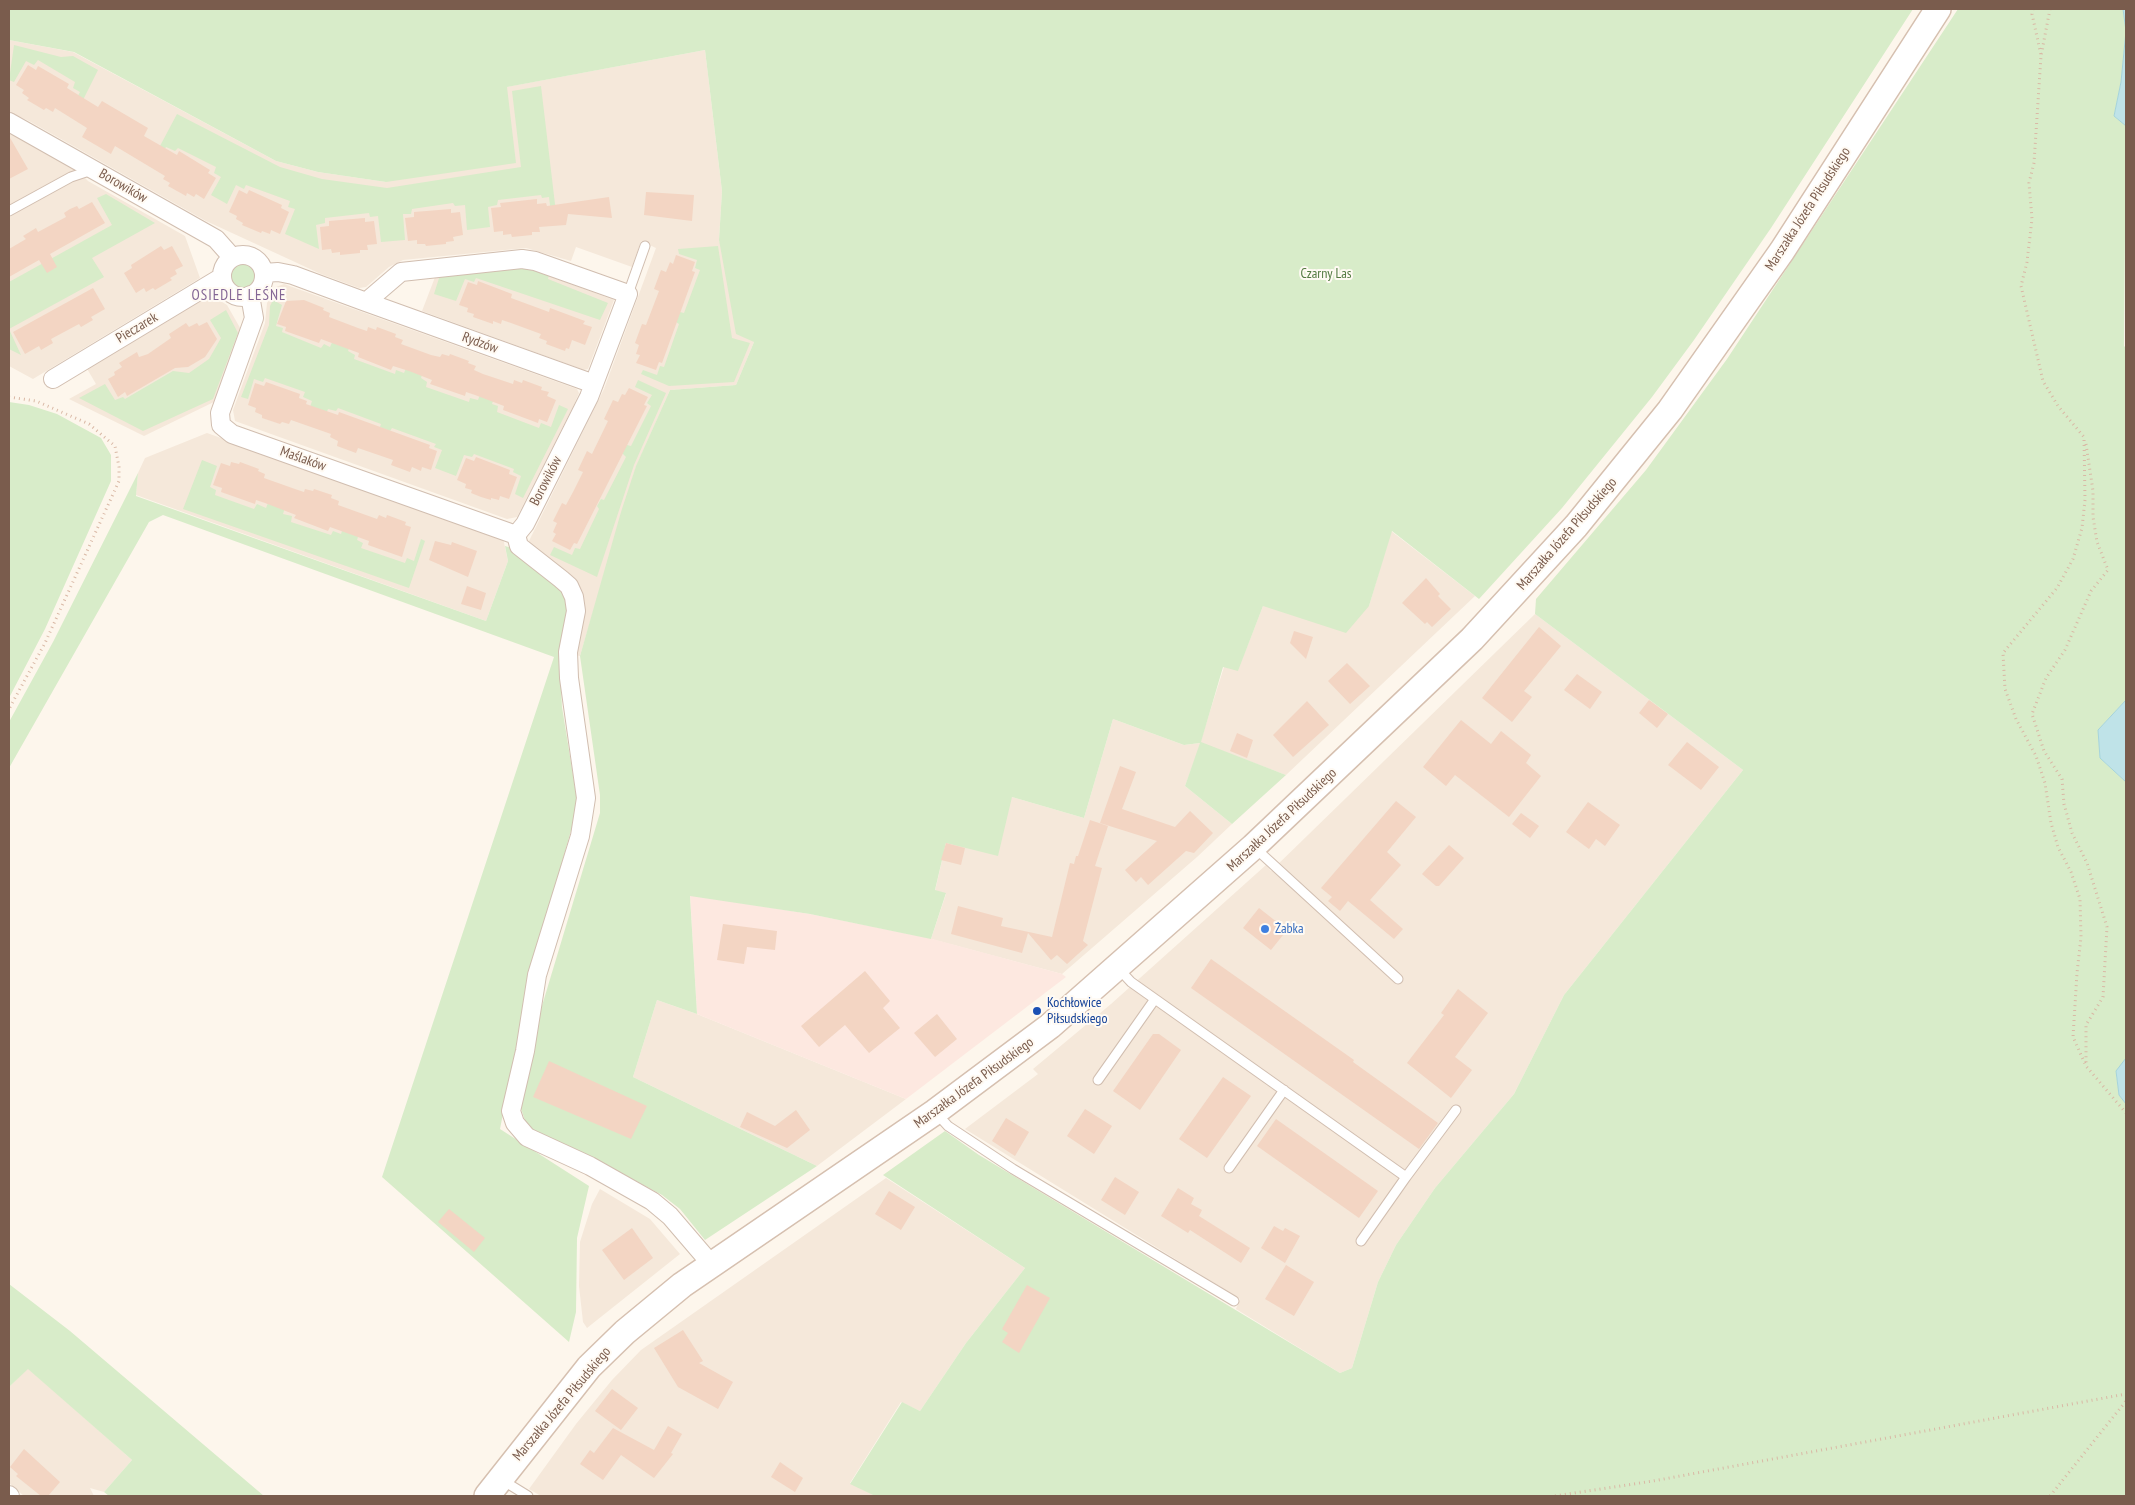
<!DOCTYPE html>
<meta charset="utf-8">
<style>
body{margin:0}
#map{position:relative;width:2135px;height:1505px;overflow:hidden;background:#fdf6ec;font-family:"PT Sans Narrow",sans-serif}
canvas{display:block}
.frame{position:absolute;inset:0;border:10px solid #7a5c4d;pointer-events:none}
</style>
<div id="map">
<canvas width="2135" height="1505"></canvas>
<div class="frame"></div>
</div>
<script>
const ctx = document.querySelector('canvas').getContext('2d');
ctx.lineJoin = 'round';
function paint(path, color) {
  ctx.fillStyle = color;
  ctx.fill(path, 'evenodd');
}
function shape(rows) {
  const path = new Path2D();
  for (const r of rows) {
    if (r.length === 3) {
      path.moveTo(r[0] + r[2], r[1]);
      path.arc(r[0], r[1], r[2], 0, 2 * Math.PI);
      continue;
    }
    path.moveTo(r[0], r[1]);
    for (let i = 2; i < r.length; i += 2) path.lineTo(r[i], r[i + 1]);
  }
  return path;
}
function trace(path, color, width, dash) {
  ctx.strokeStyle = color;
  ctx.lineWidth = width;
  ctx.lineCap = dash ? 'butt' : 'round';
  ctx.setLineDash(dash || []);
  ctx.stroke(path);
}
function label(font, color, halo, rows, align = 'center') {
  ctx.font = font + ' "PT Sans Narrow",sans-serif';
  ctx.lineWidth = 4;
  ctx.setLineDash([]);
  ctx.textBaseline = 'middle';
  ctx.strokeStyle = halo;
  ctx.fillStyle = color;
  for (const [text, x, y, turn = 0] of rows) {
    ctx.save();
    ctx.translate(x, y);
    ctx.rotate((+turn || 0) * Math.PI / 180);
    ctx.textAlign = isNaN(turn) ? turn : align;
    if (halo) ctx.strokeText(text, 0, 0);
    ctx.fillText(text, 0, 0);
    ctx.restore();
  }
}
paint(shape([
 [9,40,73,52,276,161,318,172,386,182,506,87,705,50,722,191,719,240,754,342,736,385,670,390,636,467,580,656,575,655,528,543,604,389,656,248,641,241,632,267,576,247,571,261,526,248,403,260,389,267,366,287,359,288,321,274,206,221,29,121,9,112],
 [9,130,71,163,88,181,185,236,200,278,33,379,9,366],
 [523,264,554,272,552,277,614,300,588,369,584,370,422,311,437,272],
 [284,284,577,389,579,393,573,407,517,517,507,519,235,421,233,410,265,323,267,303,276,287],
 [209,294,227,305,243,333,218,400,144,436,69,399,96,384,86,367],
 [207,433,503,538,508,561,486,621,136,495,138,473,145,458],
 [1391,531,1475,596,1286,775,1201,743,1185,786,1232,824,1197,857,1062,974,931,939,946,894,935,891,946,843,1012,797,1084,818,1113,719,1184,745,1200,743,1224,667,1238,670,1263,606,1369,606],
 [1535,614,1743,770,1564,995,1514,1094,1435,1188,1396,1245,1378,1282,1352,1368,1340,1373,1236,1309,1240,1299,965,1129,1038,1074,1033,1069,1111,1004,1266,865,1271,871],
 [657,1000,697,1014,906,1099,817,1166,633,1077],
 [886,1178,1025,1268,966,1343,920,1411,901,1402,850,1483,875,1496,541,1496,529,1489,576,1424,612,1380,641,1350],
 [600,1189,650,1219,680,1254,587,1328,583,1322,579,1286,580,1242,592,1204],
 [28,1368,132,1460,104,1492,90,1488,94,1496,24,1496,9,1483,9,1387]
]), '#f5e8da');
paint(shape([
 [690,895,810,914,929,938,1062,974,1066,977,906,1099,697,1014]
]), '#fde8e0');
paint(shape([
 [9,9,1913,9,1771,228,1694,340,1652,397,1562,508,1479,599,1392,531,1369,606,1346,633,1263,606,1238,671,1223,667,1201,742,1286,775,1232,824,1185,786,1200,743,1184,745,1113,719,1084,818,1012,797,998,856,946,843,935,890,946,893,931,939,810,914,690,896,697,1014,657,1000,633,1077,817,1166,705,1240,680,1209,662,1195,619,1172,568,1150,527,1127,519,1102,535,1029,600,813,600,795,580,656,621,512,636,466,670,390,736,385,754,342,736,334,719,240,722,191,705,50,507,87,516,163,386,182,318,172,276,161,74,52,9,40],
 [1958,9,2123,9,2126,31,2121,82,2114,116,2126,126,2124,346,2126,348,2126,700,2098,730,2100,758,2126,782,2126,1058,2116,1072,2119,1095,2126,1104,2126,1496,875,1496,850,1484,902,1402,920,1411,966,1343,1025,1268,883,1175,945,1131,979,1155,1340,1373,1352,1368,1378,1282,1396,1245,1435,1188,1514,1094,1564,995,1743,770,1535,614,1536,599,1646,470,1727,359],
 [14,45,61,57,73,56,98,70,76,114,70,111,80,92,73,88,75,82,38,60,34,65,26,61,14,82,9,80],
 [541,86,557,221,552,222,549,197,542,198,541,195,498,200,497,205,488,207,490,227,467,230,465,205,455,206,453,203,412,209,411,214,403,214,405,240,381,242,378,216,370,217,369,213,325,218,325,223,316,225,319,249,285,234,295,209,288,207,290,201,246,185,244,189,236,185,227,204,211,195,221,177,214,173,216,167,178,148,175,151,166,147,157,164,152,161,177,114,280,167,322,179,387,188,521,167,512,91],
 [106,194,155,223,92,258,104,277,9,329,21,355,9,349,9,282,112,225,97,198],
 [718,246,732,338,750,343,734,382,669,386,641,374,643,370,657,375,660,366,664,367,679,324,676,322,680,312,684,313,700,270,695,268,697,260,679,254,678,249],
 [243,275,14],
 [523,268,549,275,548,279,608,303,600,320,476,278,474,282,465,279,456,301,434,294,440,275],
 [273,300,282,305,276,326,283,328,282,332,321,348,324,344,330,347,339,327,355,332,348,351,355,355,354,359,395,374,396,370,404,373,413,353,427,359,421,378,427,382,426,387,469,402,470,398,478,400,486,379,499,383,492,404,498,406,497,412,539,428,541,423,551,427,559,405,568,409,523,498,515,494,521,476,513,472,514,469,474,454,472,457,464,455,456,476,435,468,442,450,434,447,436,444,392,428,390,431,380,427,381,424,338,408,336,411,328,409,321,427,305,422,312,401,303,397,305,392,265,378,263,382,254,379,248,399,241,397,269,325,270,306],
 [226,310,238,333,213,399,143,431,79,398,105,384,115,400,123,397,125,399,173,371,189,373,209,359,221,338,210,320],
 [638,380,666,393,634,465,597,577,550,555,554,547,572,555,575,548,580,549,599,509,597,506,601,499,604,500,626,457,622,453,627,445,631,446,651,406,647,403,652,395,635,387],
 [9,402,29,405,57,414,101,438,111,455,111,481,45,629,9,698],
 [202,460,217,466,210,487,216,490,215,495,254,509,257,504,266,508,275,486,290,492,283,514,292,516,291,522,331,535,333,531,341,534,348,513,364,518,357,540,363,543,361,548,405,563,407,558,414,561,421,539,425,541,409,588,183,509],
 [138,473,136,496,486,621,508,561,505,546,512,548,561,588,568,603,562,649,559,652,562,707,578,806,531,971,500,1129,589,1186,577,1238,576,1312,569,1342,382,1177,554,657,163,515,149,522,9,768,9,722,53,642],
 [9,1284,70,1331,264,1496,109,1496,104,1492,132,1460,28,1369,9,1387]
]), '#d8ecc9');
const water = shape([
 [2123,9,2126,9,2126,126,2114,116,2121,82,2126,31,2123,9],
 [2126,700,2126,782,2100,758,2098,730,2126,700],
 [2126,1058,2126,1104,2119,1095,2116,1071,2126,1058]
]);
paint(water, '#bfe3e8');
trace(water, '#a5d3da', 1);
paint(shape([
 [28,65,36,70,38,66,69,84,67,88,98,107,102,101,148,128,144,136,177,155,179,151,210,170,208,173,216,178,204,199,196,194,194,197,187,193,186,196,168,186,170,183,163,179,165,176,115,146,111,154,82,137,87,128,55,108,53,112,46,108,44,110,27,100,29,98,22,93,24,90,16,85],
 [9,136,28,169,9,179],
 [239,190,247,194,249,190,282,205,281,208,289,212,280,234,271,230,270,234,262,231,261,233,242,225,243,223,236,219,237,216,229,212],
 [646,192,694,195,692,221,644,215],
 [609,197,612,218,568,214,566,225,539,227,540,232,532,232,532,235,512,237,511,234,503,235,503,231,494,232,491,208,501,207,500,203,537,199,537,204,546,203,547,206],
 [92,202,105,223,50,254,57,267,47,273,39,260,9,277,9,249,26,239,23,236,36,228,38,232,66,217,64,213,70,209,77,206,79,209],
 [451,209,451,213,460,212,463,235,453,237,454,241,446,242,446,244,426,246,425,244,417,244,417,240,408,241,405,218,414,217,414,212],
 [365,218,365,222,374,221,377,244,367,245,368,250,360,250,360,253,340,255,340,252,332,253,331,249,322,250,320,227,329,226,329,221],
 [161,246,164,250,172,246,183,266,175,270,177,274,170,278,172,280,155,290,153,288,146,292,144,288,136,293,124,273,132,268,131,265],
 [676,255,695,262,692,271,695,272,662,363,659,362,656,370,636,363,640,355,636,354,639,345,635,343,642,324,646,325,659,291,654,289,661,270,666,272,670,262,673,264],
 [478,281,512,294,511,298,549,312,550,308,585,321,583,324,592,327,585,345,572,340,569,349,566,348,565,351,546,344,547,341,539,338,541,334,511,323,502,320,501,324,493,321,493,324,473,317,474,314,467,312,468,308,459,305,468,282,477,285],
 [93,288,105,309,91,317,93,320,81,327,79,324,51,339,53,343,41,350,39,346,25,354,13,332],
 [304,300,324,308,323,310,330,313,329,317,358,328,367,331,368,327,376,330,377,327,396,334,395,337,403,340,401,344,431,355,440,357,442,354,449,356,450,354,469,361,468,363,476,366,474,370,483,374,513,384,514,380,522,383,523,380,542,387,541,390,549,392,547,396,556,400,547,422,539,419,538,423,503,410,504,406,475,395,466,392,465,396,430,384,432,380,409,371,393,366,391,370,358,357,359,353,329,342,321,339,319,343,285,331,286,327,277,324,286,301],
 [207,322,217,339,205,357,188,367,175,368,127,396,125,392,118,397,108,379,115,375,114,372,122,367,119,363,137,352,139,357,148,354,171,338,169,334,186,323,189,327,197,323,199,326],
 [266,382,300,394,299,398,307,401,306,404,338,415,339,412,430,445,429,448,437,451,431,470,422,467,421,471,412,467,410,472,391,465,393,460,358,448,356,453,337,446,338,441,330,437,331,434,291,420,289,424,282,422,280,424,262,418,262,415,255,412,256,408,248,405,255,383,264,386],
 [629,388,648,397,644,405,647,406,577,544,574,543,570,550,552,541,556,534,553,532,557,523,553,521,562,503,566,505,573,492,583,472,578,470,587,451,592,454,608,421,604,419,613,400,618,402,622,394,625,395],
 [476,457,510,470,509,474,517,477,509,499,500,496,499,500,491,498,491,500,481,497,471,493,472,490,465,488,466,484,457,480,466,458,474,461],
 [231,462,239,464,240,462,259,469,258,471,265,474,264,478,295,489,304,492,305,489,313,491,314,489,332,495,331,498,339,501,338,505,377,519,379,515,386,518,387,515,406,522,405,525,411,527,402,557,368,545,369,541,330,527,328,531,294,518,296,515,265,503,256,500,255,504,221,492,222,488,213,485,221,463,230,466],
 [435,541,451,545,452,542,477,551,468,577,429,560],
 [1426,578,1440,594,1438,596,1451,609,1432,627,1427,622,1425,624,1402,603],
 [467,586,486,593,481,610,461,604],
 [1539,627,1561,646,1524,691,1532,697,1512,722,1482,698],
 [1294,631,1313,637,1306,659,1290,643],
 [1347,663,1370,686,1350,704,1328,681],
 [1577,674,1602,692,1590,709,1564,690],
 [1649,700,1668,714,1657,728,1639,713],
 [1307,701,1329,725,1293,757,1273,735],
 [1461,720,1491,744,1501,731,1531,755,1526,763,1541,776,1509,817,1455,775,1446,786,1423,767],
 [1237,733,1253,740,1247,758,1230,751],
 [1687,742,1719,767,1701,790,1668,765],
 [1120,766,1136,772,1122,809,1175,827,1190,811,1213,833,1194,853,1186,851,1148,885,1141,877,1136,882,1125,870,1157,841,1100,823],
 [1396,801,1416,817,1387,852,1401,865,1370,900,1403,929,1394,939,1348,901,1340,911,1328,901,1332,897,1321,888],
 [1588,802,1620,825,1605,846,1596,839,1589,849,1566,832],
 [1521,813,1539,826,1530,838,1512,824],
 [1090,820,1108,826,1095,866,1102,868,1083,941,1088,945,1067,964,1057,955,1051,960,1028,933,1022,953,951,934,958,906,1003,918,1001,926,1052,937,1070,863,1074,864,1076,856,1078,856],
 [946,843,965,848,961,865,941,860],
 [1449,845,1464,858,1439,886,1436,886,1422,874],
 [1259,908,1287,930,1271,950,1243,928],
 [723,924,777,931,775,950,747,947,744,964,717,960],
 [1211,959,1354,1060,1353,1062,1438,1123,1419,1149,1191,988],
 [865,971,890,1001,883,1008,900,1028,869,1053,845,1025,819,1047,801,1026],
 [1458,989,1488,1013,1455,1057,1472,1070,1451,1098,1407,1063,1444,1015,1441,1013],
 [937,1014,957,1039,935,1057,914,1033],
 [1153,1034,1159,1034,1181,1050,1140,1110,1113,1091],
 [549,1061,647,1106,631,1139,533,1097],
 [1223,1077,1251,1096,1207,1158,1179,1139],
 [1085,1109,1112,1126,1094,1154,1067,1136],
 [796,1110,810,1130,787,1148,740,1127,747,1112,775,1126],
 [1006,1118,1029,1132,1015,1156,992,1141],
 [1276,1119,1378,1191,1359,1218,1257,1146],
 [1115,1177,1139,1192,1125,1215,1101,1200],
 [1178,1188,1194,1198,1191,1204,1202,1210,1199,1216,1250,1248,1241,1263,1190,1230,1188,1233,1161,1216],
 [889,1191,915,1207,901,1230,875,1214],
 [449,1209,485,1238,474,1252,438,1222],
 [1274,1226,1283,1231,1285,1228,1300,1236,1285,1263,1261,1248],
 [632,1228,653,1258,624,1280,602,1250],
 [1286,1265,1314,1282,1294,1316,1265,1299],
 [1027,1285,1050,1298,1019,1353,1002,1342,1008,1333,1002,1329],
 [683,1330,703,1361,699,1363,733,1382,718,1409,678,1387,654,1348],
 [612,1389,638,1408,621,1430,595,1411],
 [668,1426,682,1434,671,1453,673,1454,654,1478,621,1455,603,1480,580,1464,590,1450,594,1453,613,1428,654,1450],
 [24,1449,60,1482,48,1496,41,1496,16,1476,18,1474,10,1467],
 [780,1462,803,1478,795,1492,771,1477]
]), '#f3d5c3');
const lane = shape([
 [9,211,71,177,92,170],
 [628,294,645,246],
 [1254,847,1398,979],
 [1118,968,1131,982,1406,1177,1456,1110],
 [1098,1080,1155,999],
 [937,1114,948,1126,1013,1169,1234,1301],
 [1229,1168,1284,1090],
 [1361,1241,1406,1177],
 [502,1480,528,1496]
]);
const street = shape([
 [9,122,216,239,232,257],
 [243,276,21],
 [264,273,278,272,293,275,366,302,401,272,522,259,535,261,628,294,589,397,525,524,516,535,519,546,561,579,569,586,574,597,576,611,568,652,569,678,586,798,580,836,537,975,525,1051,511,1111,515,1123,527,1137,590,1166,652,1201,670,1216,712,1265],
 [250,295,254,318,220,413,221,425,232,434,516,535],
 [366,302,594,384],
 [53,379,222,277],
 [9,1495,10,1496]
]);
const secondary = shape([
 [487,1496,589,1367,625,1332,682,1285,935,1112,1050,1026,1253,847,1472,639,1576,526,1670,410,1782,251,1938,9]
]);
trace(lane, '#d1beb0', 11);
trace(street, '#d1beb0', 20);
trace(secondary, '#d6c0b0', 28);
trace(shape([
 [2033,9,2032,14,2041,55],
 [2050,9,2041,56,2034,163,2029,183,2032,219,2027,262,2021,286,2043,381,2058,406,2084,437,2085,500,2082,528,2073,559,2057,588,2003,653,2005,689,2016,719,2036,756,2045,783,2051,823,2058,847,2071,872,2080,899,2081,937,2077,973,2073,1037,2086,1066,2126,1113],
 [9,397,36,401,89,424,115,446,119,467,119,481,45,643,9,709],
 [2086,444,2093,491,2093,517,2097,542,2108,570,2091,591,2065,650,2046,678,2032,714,2044,751,2062,779,2064,804,2072,833,2087,863,2107,927,2103,997,2086,1025,2086,1063],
 [1555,1496,1653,1481,2126,1394],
 [2050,1496,2126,1401]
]), '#d9b8a5', 3, [1, 4]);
trace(lane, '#fff', 9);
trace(street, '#fff', 18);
trace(secondary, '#fff', 25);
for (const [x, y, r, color] of [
 [1265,929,5,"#3f7fe0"],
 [1037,1011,5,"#1a4fb4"]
]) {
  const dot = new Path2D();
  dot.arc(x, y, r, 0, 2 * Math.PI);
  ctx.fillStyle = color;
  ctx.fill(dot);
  trace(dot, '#fffaf3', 2);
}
label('14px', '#7a5c4d', '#fffaf3', [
 ["Borowików",123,186,30],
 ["Marszałka Józefa Piłsudskiego",1808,209,-57],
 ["Pieczarek",137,328,-31],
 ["Rydzów",480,343,20],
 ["Maślaków",303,459,20],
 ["Borowików",546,481,-63],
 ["Marszałka Józefa Piłsudskiego",1567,534,-49],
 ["Marszałka Józefa Piłsudskiego",1282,820,-43],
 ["Marszałka Józefa Piłsudskiego",974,1083,-36],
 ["Marszałka Józefa Piłsudskiego",562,1404,-50]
]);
label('14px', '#537a41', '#fffaf3', [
 ["Czarny Las",1326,274]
]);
label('14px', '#366cbe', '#fffaf3', [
 ["Żabka",1275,929]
], 'left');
label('14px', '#164399', '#fffaf3', [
 ["Kochłowice",1047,1003],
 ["Piłsudskiego",1047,1019]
], 'left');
ctx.letterSpacing = '1px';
label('15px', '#846695', '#fffaf3', [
 ["OSIEDLE LEŚNE",239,296]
]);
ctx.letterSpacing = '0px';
</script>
